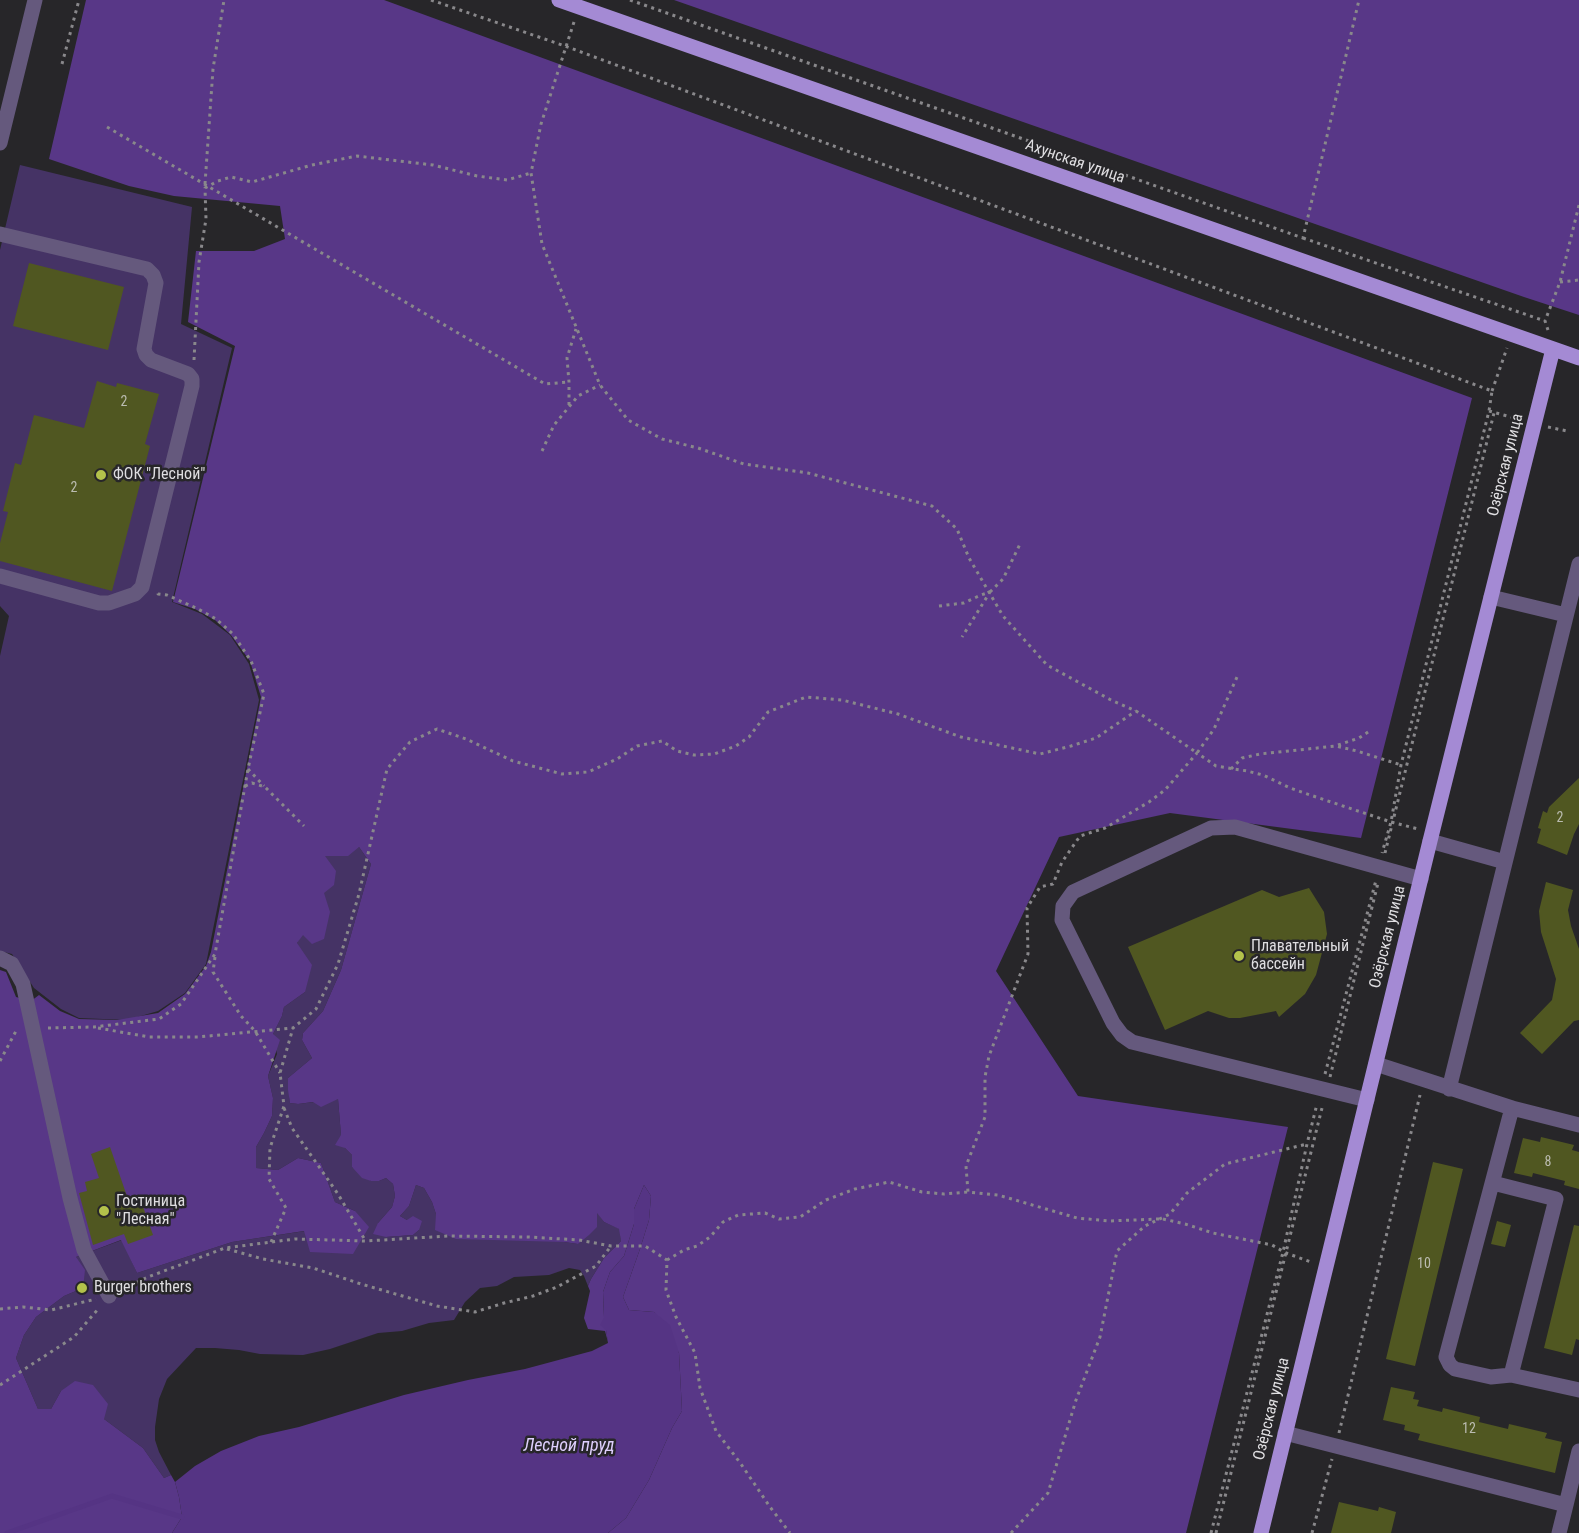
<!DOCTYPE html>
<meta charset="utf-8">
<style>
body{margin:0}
canvas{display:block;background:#272629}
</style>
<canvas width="1579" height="1533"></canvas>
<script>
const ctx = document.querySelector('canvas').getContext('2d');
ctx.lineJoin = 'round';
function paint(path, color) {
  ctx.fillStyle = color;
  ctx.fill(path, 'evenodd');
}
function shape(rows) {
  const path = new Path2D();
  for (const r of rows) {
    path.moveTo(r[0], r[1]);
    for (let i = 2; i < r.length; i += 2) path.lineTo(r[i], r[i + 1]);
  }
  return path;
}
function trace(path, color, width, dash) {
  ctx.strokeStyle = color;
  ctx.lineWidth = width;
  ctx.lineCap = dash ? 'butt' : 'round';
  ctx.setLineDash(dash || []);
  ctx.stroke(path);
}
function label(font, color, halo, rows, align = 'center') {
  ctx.font = font + ' "Roboto Condensed",sans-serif';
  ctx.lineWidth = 5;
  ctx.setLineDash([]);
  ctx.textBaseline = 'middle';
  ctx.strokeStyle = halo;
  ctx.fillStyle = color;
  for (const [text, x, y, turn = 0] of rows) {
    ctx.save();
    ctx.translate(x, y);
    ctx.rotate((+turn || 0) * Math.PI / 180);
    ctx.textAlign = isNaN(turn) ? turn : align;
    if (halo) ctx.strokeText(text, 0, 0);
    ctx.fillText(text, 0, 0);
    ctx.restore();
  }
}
paint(shape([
 [20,165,192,207,181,324,232,348,172,602,202,614,230,635,249,664,259,700,206,964,185,993,158,1011,127,1020,79,1018,61,1009,34,988,12,954,0,951,0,656,9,616,0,606,0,250],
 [359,847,371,864,341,970,323,1011,303,1033,302,1040,312,1058,288,1078,290,1103,298,1104,338,1099,341,1135,345,1148,352,1155,352,1167,371,1181,379,1181,386,1178,393,1184,395,1196,392,1207,378,1223,386,1237,413,1235,419,1230,407,1220,400,1216,409,1206,416,1185,424,1188,432,1202,436,1214,564,1242,578,1244,597,1212,604,1222,620,1229,621,1241,604,1258,591,1279,588,1286,584,1276,580,1270,569,1268,549,1275,514,1277,497,1286,480,1288,465,1302,454,1320,429,1323,402,1331,378,1333,330,1349,303,1355,260,1354,239,1350,215,1348,196,1348,167,1379,159,1399,155,1427,155,1440,159,1452,171,1475,164,1478,143,1448,104,1419,61,1391,51,1409,38,1409,16,1358,24,1335,36,1317,64,1296,83,1288,76,1257,122,1240,137,1273,232,1242,305,1231,355,1211,335,1202,321,1163,298,1158,278,1170,256,1168,256,1147,264,1133,272,1116,273,1098,268,1076,277,1054,273,1034,282,1016,284,1007,305,992,297,943,324,893,324,856,333,855]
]), '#453365');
paint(shape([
 [86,0,384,0,1472,398,1361,838,1170,813,1059,837,996,971,1078,1096,1288,1127,1186,1533,608,1533,626,1518,649,1480,672,1428,682,1411,679,1353,654,1312,629,1310,623,1297,640,1249,649,1220,651,1196,644,1185,634,1209,634,1224,624,1256,610,1272,603,1292,604,1317,608,1342,605,1331,588,1329,584,1318,590,1291,588,1286,591,1279,604,1258,621,1241,619,1229,604,1222,597,1213,597,1227,589,1235,578,1244,564,1242,456,1239,435,1230,436,1214,432,1202,424,1188,416,1185,409,1206,400,1216,407,1220,413,1216,422,1221,419,1230,413,1235,386,1237,373,1234,378,1223,392,1207,395,1196,393,1184,386,1178,379,1181,371,1181,362,1178,352,1167,352,1155,345,1148,335,1145,341,1135,338,1099,321,1107,313,1102,298,1104,290,1103,288,1090,288,1078,312,1058,302,1040,303,1033,323,1011,341,970,371,864,359,847,348,856,325,856,336,871,334,885,324,893,330,912,324,939,312,944,303,935,297,943,312,965,305,992,284,1007,282,1016,273,1034,280,1040,268,1076,273,1098,272,1116,264,1133,256,1147,256,1168,278,1170,298,1158,321,1163,335,1202,355,1211,369,1227,353,1254,310,1252,304,1231,232,1242,137,1273,121,1240,76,1257,85,1270,83,1288,64,1296,36,1317,24,1335,16,1358,38,1409,51,1409,61,1391,75,1381,93,1385,108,1404,104,1419,143,1448,164,1478,171,1475,175,1482,179,1497,182,1517,172,1533,0,1533,0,970,6,972,16,997,31,1001,39,995,60,1011,79,1019,117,1020,158,1013,185,994,206,966,211,952,261,697,250,661,231,635,215,620,195,609,173,602,235,346,188,322,196,251,254,251,285,239,280,206,174,196,129,186,49,159],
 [674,0,1579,0,1579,315,1524,297]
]), '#583787');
paint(shape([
 [644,1185,651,1196,649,1220,640,1249,623,1297,629,1310,654,1312,670,1325,679,1353,682,1411,672,1428,649,1480,626,1518,608,1533,172,1533,182,1517,179,1497,175,1482,195,1466,221,1451,259,1436,299,1427,404,1395,468,1380,525,1369,592,1351,608,1343,606,1330,600,1325,604,1317,603,1292,610,1272,624,1256,634,1224,634,1209]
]), '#553484');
trace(shape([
 [7,1533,112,1496,182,1517]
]), '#553484', 5);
paint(shape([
 [29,263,124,287,108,350,13,326],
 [97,381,116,387,117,383,159,394,145,444,150,446,112,591,0,561,0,543,8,512,3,511,15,463,21,465,34,415,84,428],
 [1579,778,1579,824,1574,834,1567,855,1537,843,1541,829,1538,828,1543,811,1547,813,1549,807],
 [1546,882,1573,890,1568,910,1571,926,1579,949,1579,1020,1574,1021,1542,1054,1520,1033,1552,1000,1556,979,1541,932,1539,911],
 [1309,888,1324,912,1327,934,1316,975,1305,994,1279,1017,1276,1011,1240,1018,1229,1018,1208,1011,1165,1030,1128,947,1262,890,1279,897],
 [1541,1137,1574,1145,1572,1150,1579,1152,1579,1189,1564,1185,1565,1181,1533,1173,1532,1177,1514,1173,1523,1138,1540,1142],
 [110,1147,130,1205,141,1201,153,1235,128,1244,124,1234,93,1245,79,1193,87,1191,85,1182,99,1178,91,1154],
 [1433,1162,1463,1169,1415,1366,1386,1359],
 [1497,1221,1511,1225,1505,1247,1491,1244],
 [1574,1225,1579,1226,1579,1340,1576,1339,1572,1355,1544,1348],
 [1391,1387,1415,1392,1413,1399,1419,1400,1417,1406,1442,1412,1443,1408,1480,1417,1479,1422,1508,1429,1509,1424,1547,1433,1545,1438,1562,1442,1555,1473,1418,1440,1420,1434,1404,1430,1405,1425,1383,1420],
 [1339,1502,1378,1511,1379,1507,1396,1512,1391,1533,1331,1533]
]), '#505721');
trace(shape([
 [431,0,565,46,1492,391,1489,411,1401,765,1391,822,1382,853],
 [630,0,1303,238,1359,0],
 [574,22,541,124,531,173,542,244,600,385,628,420,662,439,698,448,744,464,808,473,932,506,957,529,969,558,1003,616,1047,665,1111,700,1136,711,1197,753,1214,729,1237,677],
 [62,64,79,0],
 [107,127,545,384,569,382],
 [205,184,213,69,224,0],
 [1303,238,1545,321],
 [1560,282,1579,280],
 [1548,330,1545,321,1560,282,1579,205],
 [194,360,199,262,206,219,205,188,218,181,231,177,252,182,312,165,357,156,433,165,477,176,507,180,531,173],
 [1492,391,1507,348],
 [569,405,569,382,567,358,576,329],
 [1489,411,1522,420],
 [1548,427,1567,431],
 [542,451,554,425,578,396,600,385],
 [990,592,1003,579,1021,542],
 [939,606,964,603,981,595,990,592,962,637],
 [1338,745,1359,738,1371,730],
 [248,769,264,786],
 [1231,769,1242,758,1260,754,1336,746,1357,751,1401,765],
 [245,786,252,783,265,787,304,826],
 [1385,853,1494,413],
 [215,957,213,972,241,1016,255,1031,280,1073],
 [48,1028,94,1027,159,1019,181,1004,215,954,248,769,264,694,251,661,233,634,216,619,198,609,167,595,158,594,157,590],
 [98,1028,149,1037,198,1037,293,1028,316,1009,338,964,359,894,387,769,410,742,437,729,466,739,513,761,562,774,588,772,617,759,637,746,662,741,677,751,694,755,714,754,736,746,749,737,768,712,806,697,842,700,898,714,961,737,1040,754,1071,746,1096,738,1136,711],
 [0,1061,16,1031,18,1031],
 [1325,1074,1376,880],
 [1330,1077,1378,883],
 [284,1108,292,1128,338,1194,365,1240],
 [1159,1219,1109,1221,1077,1218,998,1195,968,1192,966,1166,985,1117,985,1077,989,1056,1028,954,1027,908,1040,887,1053,884,1062,862,1080,836,1105,828,1149,802,1165,790,1197,753,1216,766,1247,771,1263,775,1290,788,1316,797,1391,822,1418,829],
 [1163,1219,1185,1224,1213,1233,1272,1245,1286,1253,1311,1262],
 [271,1242,286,1208,269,1179,270,1148,284,1106,280,1073,293,1028],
 [227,1249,263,1259,313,1268,361,1284,437,1306,475,1312,504,1303,533,1296,557,1287,596,1266,611,1246],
 [667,1260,684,1250,697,1246,710,1237,723,1222,738,1215,765,1213,779,1219,800,1217,826,1200,855,1189,889,1182,922,1192,944,1194,968,1192],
 [123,1289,148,1277,225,1248,295,1239,366,1241,448,1236,529,1237,579,1240,611,1246,645,1246,667,1260,666,1290,676,1317,695,1353,700,1388,716,1431,741,1464,770,1507,790,1533],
 [0,1309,23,1307,51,1310,96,1299],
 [0,1385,74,1337,99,1308],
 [1339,1433,1420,1095],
 [1011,1533,1048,1493,1076,1400,1100,1337,1117,1251,1145,1226,1170,1214,1187,1193,1225,1164,1307,1144],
 [1211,1533,1283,1252,1307,1144,1317,1104],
 [1216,1533,1323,1104],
 [1312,1533,1332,1459]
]), '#89888b', 3, [3, 4.5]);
trace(shape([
 [0,143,35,0],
 [0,234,147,269,153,275,156,283,144,349,146,355,151,360,188,374,192,379,192,386,142,587,135,594,109,603,99,603,0,576],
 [1491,597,1566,615],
 [1430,841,1505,862],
 [0,958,12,964,23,984,70,1198,84,1250,109,1296],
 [1376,1064,1512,1108,1446,1357,1450,1365,1455,1369,1491,1377,1511,1375,1579,1390],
 [1449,1089,1579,564],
 [1367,1100,1132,1042,1122,1035,1113,1023,1062,920,1063,906,1073,892,1211,828,1235,827,1421,879],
 [1512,1108,1579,1125],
 [1493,1183,1556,1199,1511,1375],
 [1285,1433,1566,1505,1559,1533],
 [1566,1505,1579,1451]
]), '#65597d', 15);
trace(shape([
 [559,0,1579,358],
 [1261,1533,1430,841,1553,349]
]), '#a48ad4', 15);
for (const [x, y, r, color] of [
 [101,475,6,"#b3c24b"],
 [1239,956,6,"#b3c24b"],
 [104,1211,6,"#b3c24b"],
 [82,1288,6,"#b3c24b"]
]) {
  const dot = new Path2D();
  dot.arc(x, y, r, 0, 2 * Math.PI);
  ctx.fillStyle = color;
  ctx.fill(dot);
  trace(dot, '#272629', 2);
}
label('14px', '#bbbcb1', null, [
 ["2",124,402],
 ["2",74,488],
 ["2",1560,818],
 ["8",1548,1162],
 ["10",1424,1264],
 ["12",1469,1429]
]);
label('16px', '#dfdee1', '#272629', [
 ["Ахунская улица",1075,162,19],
 ["Озёрская улица",1506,465,-76],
 ["Озёрская улица",1388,937,-76],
 ["Озёрская улица",1272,1409,-76]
]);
label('16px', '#dfdee1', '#272629', [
 ["ФОК \"Лесной\"",113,475],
 ["Плавательный",1251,947],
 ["бассейн",1251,965],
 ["Гостиница",116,1202],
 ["\"Лесная\"",116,1220],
 ["Burger brothers",94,1288]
], 'left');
label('italic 18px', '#decffd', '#272629', [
 ["Лесной пруд",569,1446]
]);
</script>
